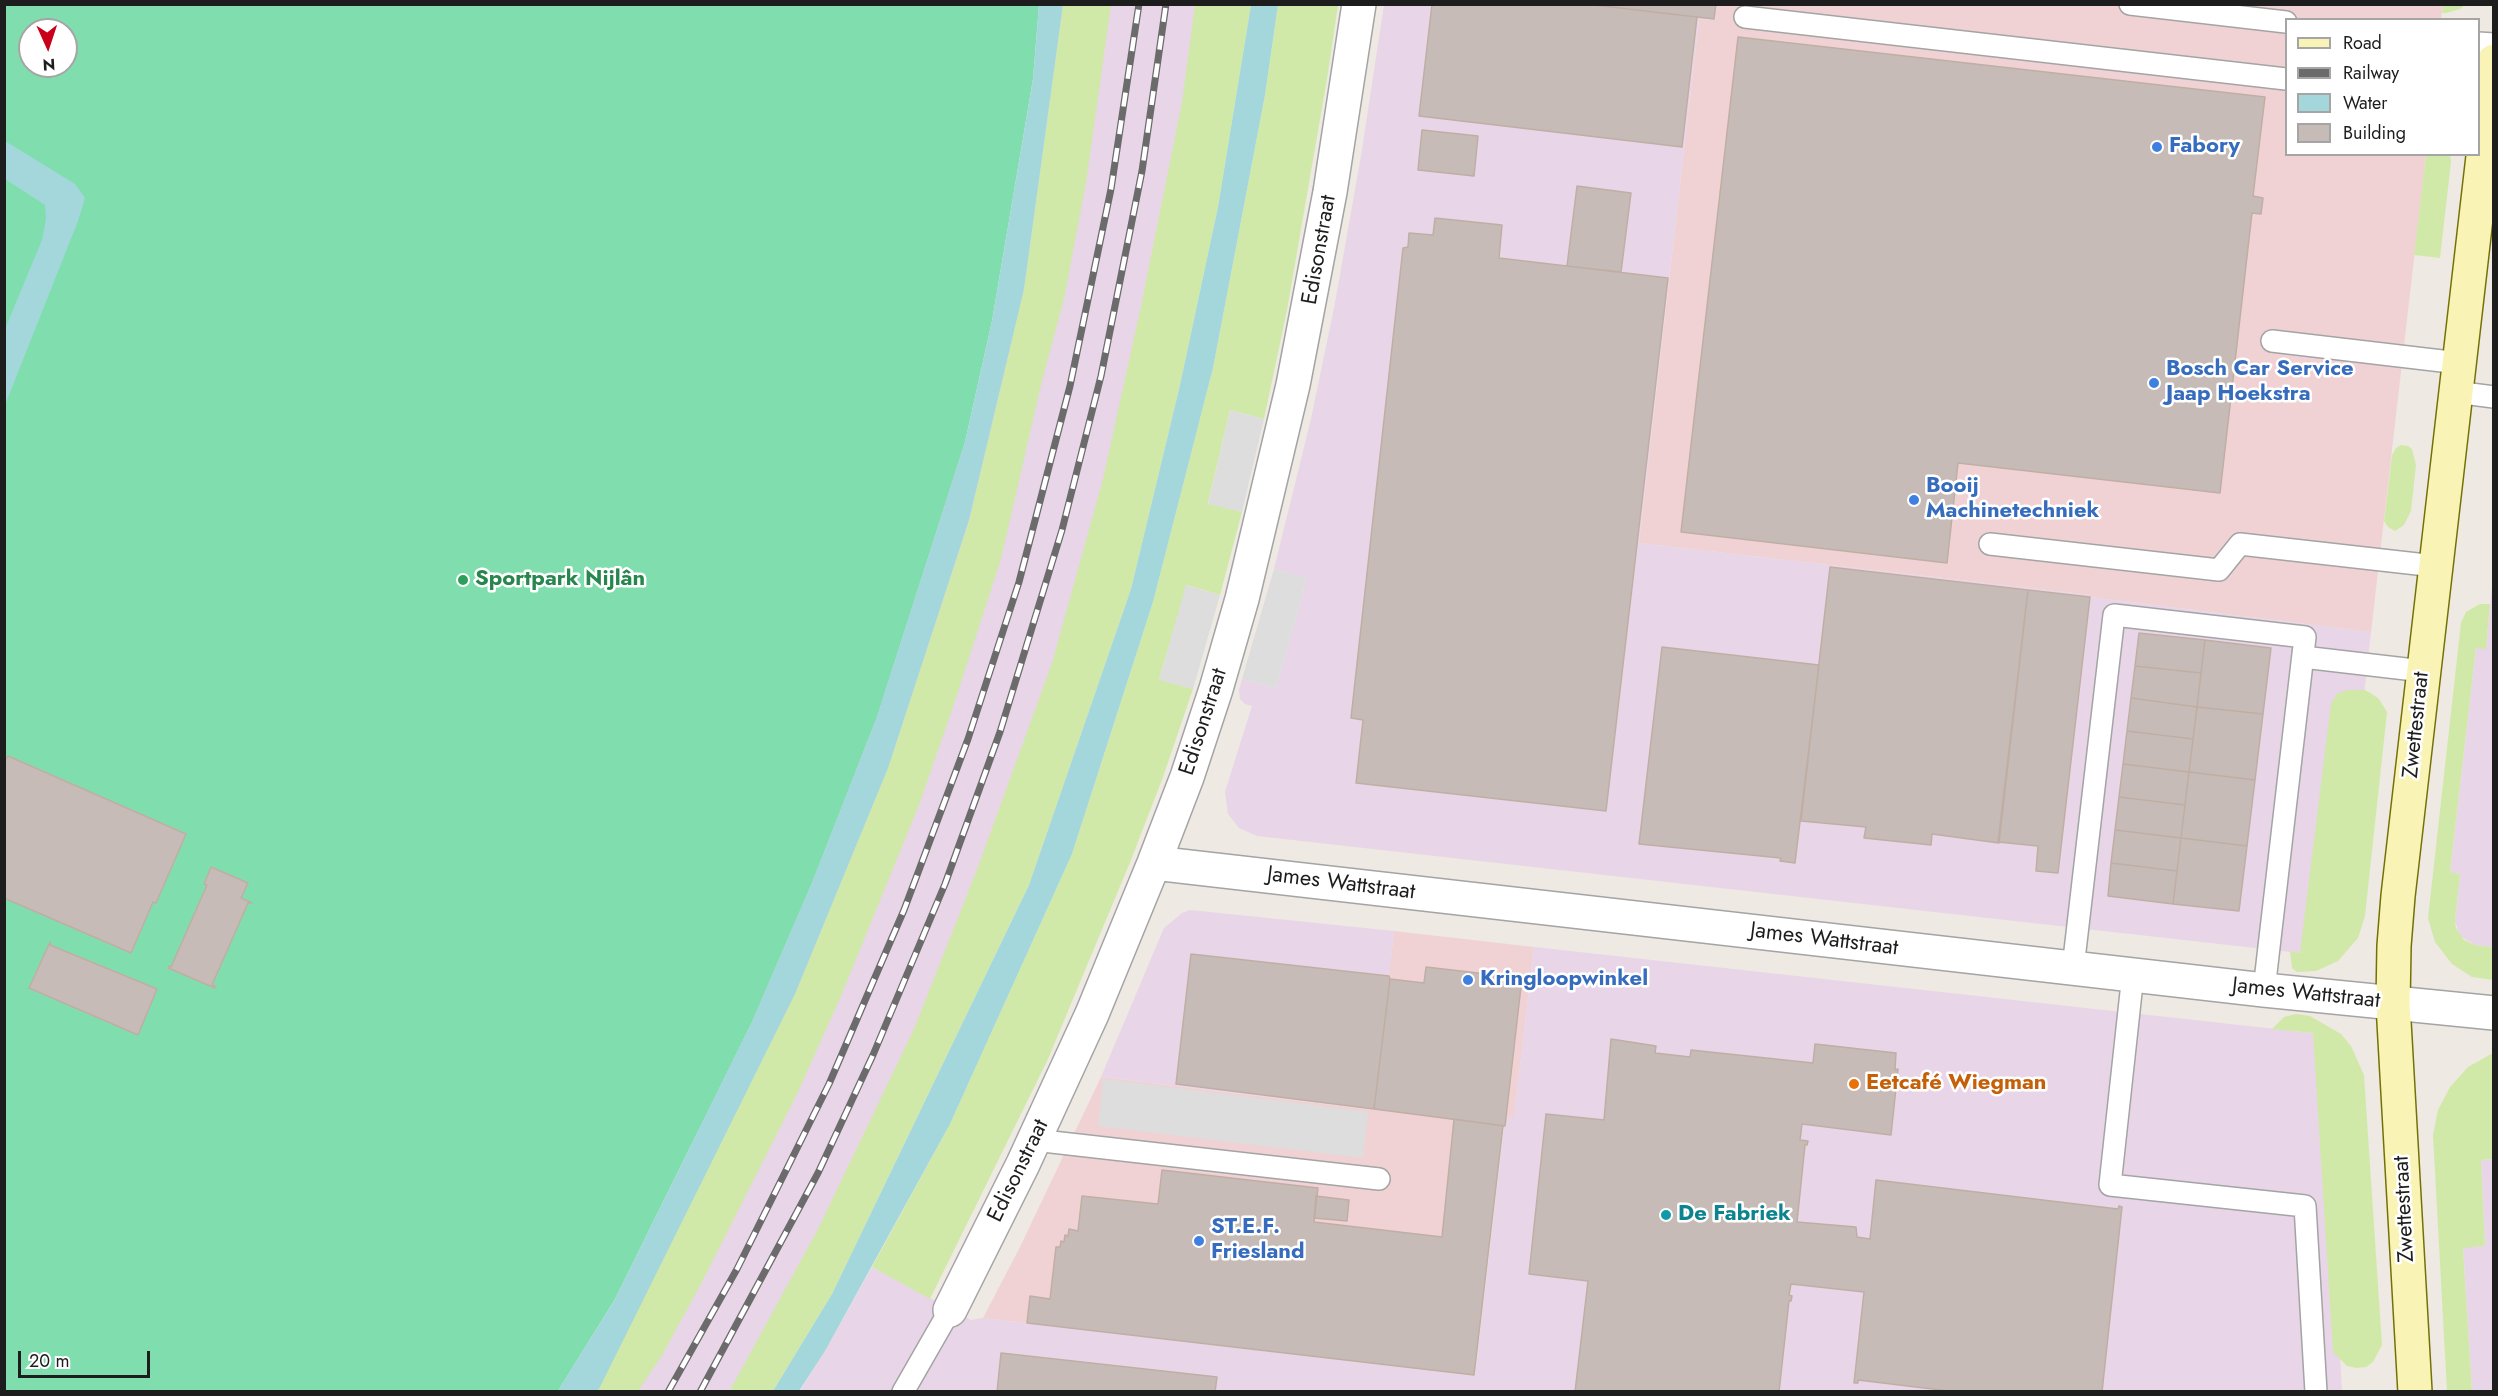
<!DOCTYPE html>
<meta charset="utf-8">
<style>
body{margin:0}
#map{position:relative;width:2498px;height:1396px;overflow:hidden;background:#eee9e3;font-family:Jost,sans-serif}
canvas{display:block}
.frame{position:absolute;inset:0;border:6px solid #1d1d1d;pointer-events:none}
.legend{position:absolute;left:2285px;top:18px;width:195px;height:138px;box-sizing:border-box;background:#fff;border:2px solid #a5a5a5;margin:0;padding:8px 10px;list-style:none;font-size:18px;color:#1d1d1d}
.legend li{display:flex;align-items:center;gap:12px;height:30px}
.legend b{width:30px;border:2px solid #a5a5a5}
.north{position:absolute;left:18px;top:18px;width:60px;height:60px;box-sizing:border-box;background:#fff;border:2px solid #a5a5a5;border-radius:50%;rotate:177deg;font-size:16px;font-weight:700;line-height:24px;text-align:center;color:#1d1d1d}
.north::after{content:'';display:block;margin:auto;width:21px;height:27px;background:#ca001a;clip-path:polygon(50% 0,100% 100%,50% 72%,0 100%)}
.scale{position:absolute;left:18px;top:1351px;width:132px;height:27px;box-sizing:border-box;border:3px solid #1d1d1d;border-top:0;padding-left:8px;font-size:18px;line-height:21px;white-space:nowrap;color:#1d1d1d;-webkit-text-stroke:4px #fff;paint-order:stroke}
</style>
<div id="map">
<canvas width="2498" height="1396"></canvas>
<div class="frame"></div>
<ul class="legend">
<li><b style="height:8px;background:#f9f4b6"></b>Road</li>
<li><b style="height:8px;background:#6b6b6b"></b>Railway</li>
<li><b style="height:16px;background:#a3d7dc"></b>Water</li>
<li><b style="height:16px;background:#c6bbb6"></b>Building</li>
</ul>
<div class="north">N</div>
<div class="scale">20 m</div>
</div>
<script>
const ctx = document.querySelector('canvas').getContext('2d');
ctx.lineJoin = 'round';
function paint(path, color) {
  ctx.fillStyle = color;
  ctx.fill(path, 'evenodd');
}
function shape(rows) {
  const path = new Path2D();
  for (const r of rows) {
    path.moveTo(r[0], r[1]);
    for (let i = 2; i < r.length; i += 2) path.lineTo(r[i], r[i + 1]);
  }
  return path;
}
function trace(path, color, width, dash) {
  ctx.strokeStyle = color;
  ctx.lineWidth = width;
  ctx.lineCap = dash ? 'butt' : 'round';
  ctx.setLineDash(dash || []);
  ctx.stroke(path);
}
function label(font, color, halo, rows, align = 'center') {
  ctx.font = font + ' Jost,sans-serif';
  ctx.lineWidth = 5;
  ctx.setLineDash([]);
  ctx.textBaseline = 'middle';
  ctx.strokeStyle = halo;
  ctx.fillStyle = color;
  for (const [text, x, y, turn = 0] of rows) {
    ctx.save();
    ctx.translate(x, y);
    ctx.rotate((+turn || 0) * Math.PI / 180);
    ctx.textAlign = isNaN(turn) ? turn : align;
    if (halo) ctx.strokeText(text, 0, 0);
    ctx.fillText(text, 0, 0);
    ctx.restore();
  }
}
paint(shape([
 [1717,5,2443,5,2441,19,2286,20,2286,154,2426,155,2371,632,2090,597,2090,595,1639,543,1699,19,1715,20],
 [1394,931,1534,947,1514,1118,1503,1126,1475,1376,983,1318,1019,1249,1101,1077,1374,1110]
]), '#f0d2d4');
paint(shape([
 [1063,5,1251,5,1180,385,773,1391,597,1392,1024,289],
 [1384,5,1717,5,1715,20,1699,19,1639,543,2090,595,2090,597,2371,632,2339,917,2300,953,1257,836,1239,828,1228,814,1225,792,1252,706,1245,704,1240,699,1239,690,1242,679,1276,688,1307,578,1274,569,1311,419,1335,303,1361,156],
 [2493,577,2493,947,2475,945,2460,936,2455,921,2460,874,2450,873,2476,648,2486,648],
 [1190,910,1394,931,1375,1110,1101,1077,1164,928,1182,913],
 [1534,947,2321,1034,2342,1391,799,1392,825,1351,872,1267,971,1320,983,1318,1475,1376,1504,1126,1506,1126,1507,1117,1514,1117],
 [2493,1159,2493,1391,2472,1391,2463,1247,2485,1246,2481,1160]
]), '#e8d5e7');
paint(shape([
 [1063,5,1111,5,1086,183,1064,299,1042,381,1001,559,954,704,919,805,841,996,797,1094,701,1284,661,1357,638,1391,597,1392,795,994,888,768,969,521,1024,289],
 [1195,5,1251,5,1218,207,1180,385,1131,589,1029,885,832,1294,773,1391,729,1392,818,1229,914,1029,978,867,1052,663,1103,479,1141,306,1182,102],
 [1278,5,1338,5,1327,79,1287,310,1264,419,1230,410,1208,503,1242,512,1220,595,1187,585,1159,679,1193,689,1163,777,1131,860,1048,1059,930,1299,872,1267,950,1124,1072,854,1153,602,1213,368,1265,95],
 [2443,5,2443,4,2465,5,2460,9,2446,13,2442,13],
 [2426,155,2450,155,2451,162,2440,258,2414,255],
 [2401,445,2408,446,2412,449,2416,465,2411,511,2404,525,2395,531,2388,527,2384,521,2392,455,2396,448],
 [2480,604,2490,604,2486,649,2476,648,2450,872,2460,874,2455,921,2456,928,2464,940,2475,945,2493,947,2493,980,2472,977,2452,964,2435,942,2428,918,2461,623,2466,612],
 [2348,690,2365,690,2372,694,2379,699,2387,712,2365,916,2358,938,2338,961,2316,971,2297,972,2292,968,2290,951,2300,953,2331,703,2338,693],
 [2296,1014,2310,1016,2341,1034,2351,1046,2364,1075,2382,1345,2373,1362,2366,1367,2356,1368,2347,1366,2333,1352,2313,1033,2272,1029,2284,1017],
 [2493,1053,2493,1159,2481,1160,2485,1246,2463,1248,2472,1391,2447,1391,2433,1135,2438,1110,2450,1087,2468,1067]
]), '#d1e9a8');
paint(shape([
 [5,5,1039,5,1033,79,992,321,965,442,877,717,812,883,752,1022,615,1299,558,1391,5,1392],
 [30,30,66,30,66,66,30,66]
]), '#80deae');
paint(shape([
 [1230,410,1264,419,1242,512,1208,504],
 [1274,569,1307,578,1276,688,1242,679],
 [1186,585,1220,595,1193,689,1159,680],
 [1103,1079,1368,1112,1363,1158,1098,1126]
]), '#ddd');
paint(shape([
 [1039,5,1063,5,1024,289,969,520,888,768,795,994,599,1389,597,1391,558,1391,615,1299,752,1022,812,883,877,717,965,442,992,321,1033,79],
 [1251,5,1278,5,1265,95,1213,368,1153,602,1072,854,950,1124,825,1351,799,1391,773,1391,832,1294,1029,885,1131,589,1180,385,1218,207],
 [5,141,75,184,85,198,78,221,5,405,5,329,42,240,46,219,45,205,5,179]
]), '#a3d7dc');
const building = shape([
 [1432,4,1585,4,1697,17,1682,147,1419,116,1432,4],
 [1585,4,1716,4,1714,19,1585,4],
 [1738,37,2265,97,2253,196,2263,198,2261,214,2252,213,2220,493,1958,463,1947,563,1681,532,1738,37],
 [1422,130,1478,136,1474,176,1418,170,1422,130],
 [1577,186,1631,193,1621,272,1567,266,1577,186],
 [1435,218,1502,225,1499,258,1668,278,1606,811,1356,783,1363,720,1351,718,1403,248,1408,247,1409,233,1433,235,1435,218],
 [1830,567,2028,590,1999,843,1932,834,1931,845,1864,838,1866,827,1801,821,1830,567],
 [2028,590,2090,597,2058,873,2036,871,2038,846,1998,842,2028,590],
 [2139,633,2205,640,2201,673,2135,666,2139,633],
 [2205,640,2271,648,2263,714,2197,707,2205,640],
 [1662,647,1819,665,1795,863,1780,861,1781,858,1639,844,1662,647],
 [2135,666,2201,673,2197,707,2131,698,2135,666],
 [2131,698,2197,707,2193,739,2127,731,2131,698],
 [2197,707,2263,714,2255,780,2189,772,2197,707],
 [2127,731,2193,739,2189,772,2123,764,2127,731],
 [8,756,186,834,156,903,153,902,131,953,4,898,4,763,8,756],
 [2123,764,2189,772,2185,805,2119,797,2123,764],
 [2189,772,2255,780,2247,846,2181,838,2189,772],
 [2119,797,2185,805,2181,838,2115,830,2119,797],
 [2115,830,2181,838,2177,871,2111,863,2115,830],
 [2181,838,2247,846,2239,911,2173,904,2181,838],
 [2111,863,2177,871,2173,904,2108,896,2111,863],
 [211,867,248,883,241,898,252,903,248,903,212,985,216,986,215,988,168,968,169,966,171,967,207,885,204,884,211,867],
 [50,942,50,945,157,989,138,1035,29,988,50,942],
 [1191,954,1389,976,1390,979,1374,1109,1176,1084,1191,954],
 [1426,967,1522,978,1505,1126,1374,1109,1390,979,1424,983,1426,967],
 [1611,1039,1656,1046,1655,1053,1690,1057,1691,1050,1813,1063,1815,1044,1896,1053,1895,1070,1898,1069,1891,1135,1802,1124,1800,1140,1808,1141,1807,1145,1805,1145,1797,1222,1856,1227,1857,1237,1870,1239,1876,1180,2118,1209,2119,1206,2122,1207,2102,1392,1957,1392,1858,1380,1858,1383,1854,1383,1864,1292,1791,1284,1789,1295,1792,1296,1791,1301,1789,1301,1779,1392,1575,1392,1588,1281,1529,1274,1546,1114,1604,1120,1611,1039],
 [1454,1119,1503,1126,1474,1375,1027,1323,1030,1296,1050,1299,1056,1247,1060,1247,1061,1241,1064,1242,1065,1235,1068,1236,1069,1229,1078,1231,1082,1196,1158,1204,1162,1170,1318,1188,1314,1222,1442,1237,1454,1119],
 [1316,1196,1349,1200,1347,1221,1314,1218,1316,1196],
 [1001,1353,1217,1377,1215,1392,997,1392,1001,1353]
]);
paint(building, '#c6bbb6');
trace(building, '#c0aea5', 1.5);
const lane = shape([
 [2130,4,2286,22],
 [1745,17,2286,79],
 [2478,43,2494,44],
 [2272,341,2459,363],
 [2455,392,2494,397],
 [1990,544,2219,570,2240,544,2435,566],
 [2303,657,2423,671],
 [2073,968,2114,615,2305,637,2264,990],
 [2133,974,2110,1185,2305,1206,2316,1392],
 [1034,1140,1379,1179],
 [903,1392,950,1310]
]);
const street = shape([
 [1154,863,2264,990,2494,1013],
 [950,1310,1023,1164,1092,1014,1154,863,1187,777,1216,689,1242,599,1293,385,1330,192,1359,4]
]);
const secondary = shape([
 [2415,1392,2393,1004,2394,946,2398,896,2494,61]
]);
trace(lane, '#a4a4a4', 24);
trace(street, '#a4a4a4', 36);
trace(secondary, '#747104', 36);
trace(lane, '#fff', 21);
trace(street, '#fff', 33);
trace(secondary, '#f9f4b6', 33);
const rail = shape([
 [668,1392,737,1269,829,1084,904,910,968,739,1019,582,1070,386,1111,189,1139,4],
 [700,1392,818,1173,873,1055,945,884,1000,732,1062,530,1101,376,1142,171,1166,4]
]);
trace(rail, '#6b6b6b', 7);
trace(rail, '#fff', 4.5, [14]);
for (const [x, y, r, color] of [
 [2157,147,6,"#3f7fe0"],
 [2154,383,6,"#3f7fe0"],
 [1914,500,6,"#3f7fe0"],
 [463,580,6,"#2e9e5b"],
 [1468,980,6,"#3f7fe0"],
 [1854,1084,6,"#e8710a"],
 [1666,1215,6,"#0f9aa8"],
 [1199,1241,6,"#3f7fe0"]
]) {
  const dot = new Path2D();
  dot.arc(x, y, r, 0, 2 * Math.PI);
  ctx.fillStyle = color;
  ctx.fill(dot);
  trace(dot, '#fff', 2);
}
label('bold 22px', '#366cbe', '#fff', [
 ["Fabory",2169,147],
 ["Bosch Car Service",2166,370],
 ["Jaap Hoekstra",2166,395],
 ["Booij",1926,487],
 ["Machinetechniek",1926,512],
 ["Kringloopwinkel",1480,980],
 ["ST.E.F.",1211,1228],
 ["Friesland",1211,1253]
], 'left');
label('22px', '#1d1d1d', '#fff', [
 ["Edisonstraat",1320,250,-80],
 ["Edisonstraat",1204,722,-72],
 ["Zwettestraat",2417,725,-84],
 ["James Wattstraat",1341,884,7],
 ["James Wattstraat",1824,940,7],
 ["James Wattstraat",2306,994,6],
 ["Edisonstraat",1019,1171,-64],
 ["Zwettestraat",2405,1209,-93]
]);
label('bold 22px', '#27864d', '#fff', [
 ["Sportpark Nijlân",475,580]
], 'left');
label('bold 22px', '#c56008', '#fff', [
 ["Eetcafé Wiegman",1866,1084]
], 'left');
label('bold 22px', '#0d838f', '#fff', [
 ["De Fabriek",1678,1215]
], 'left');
</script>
